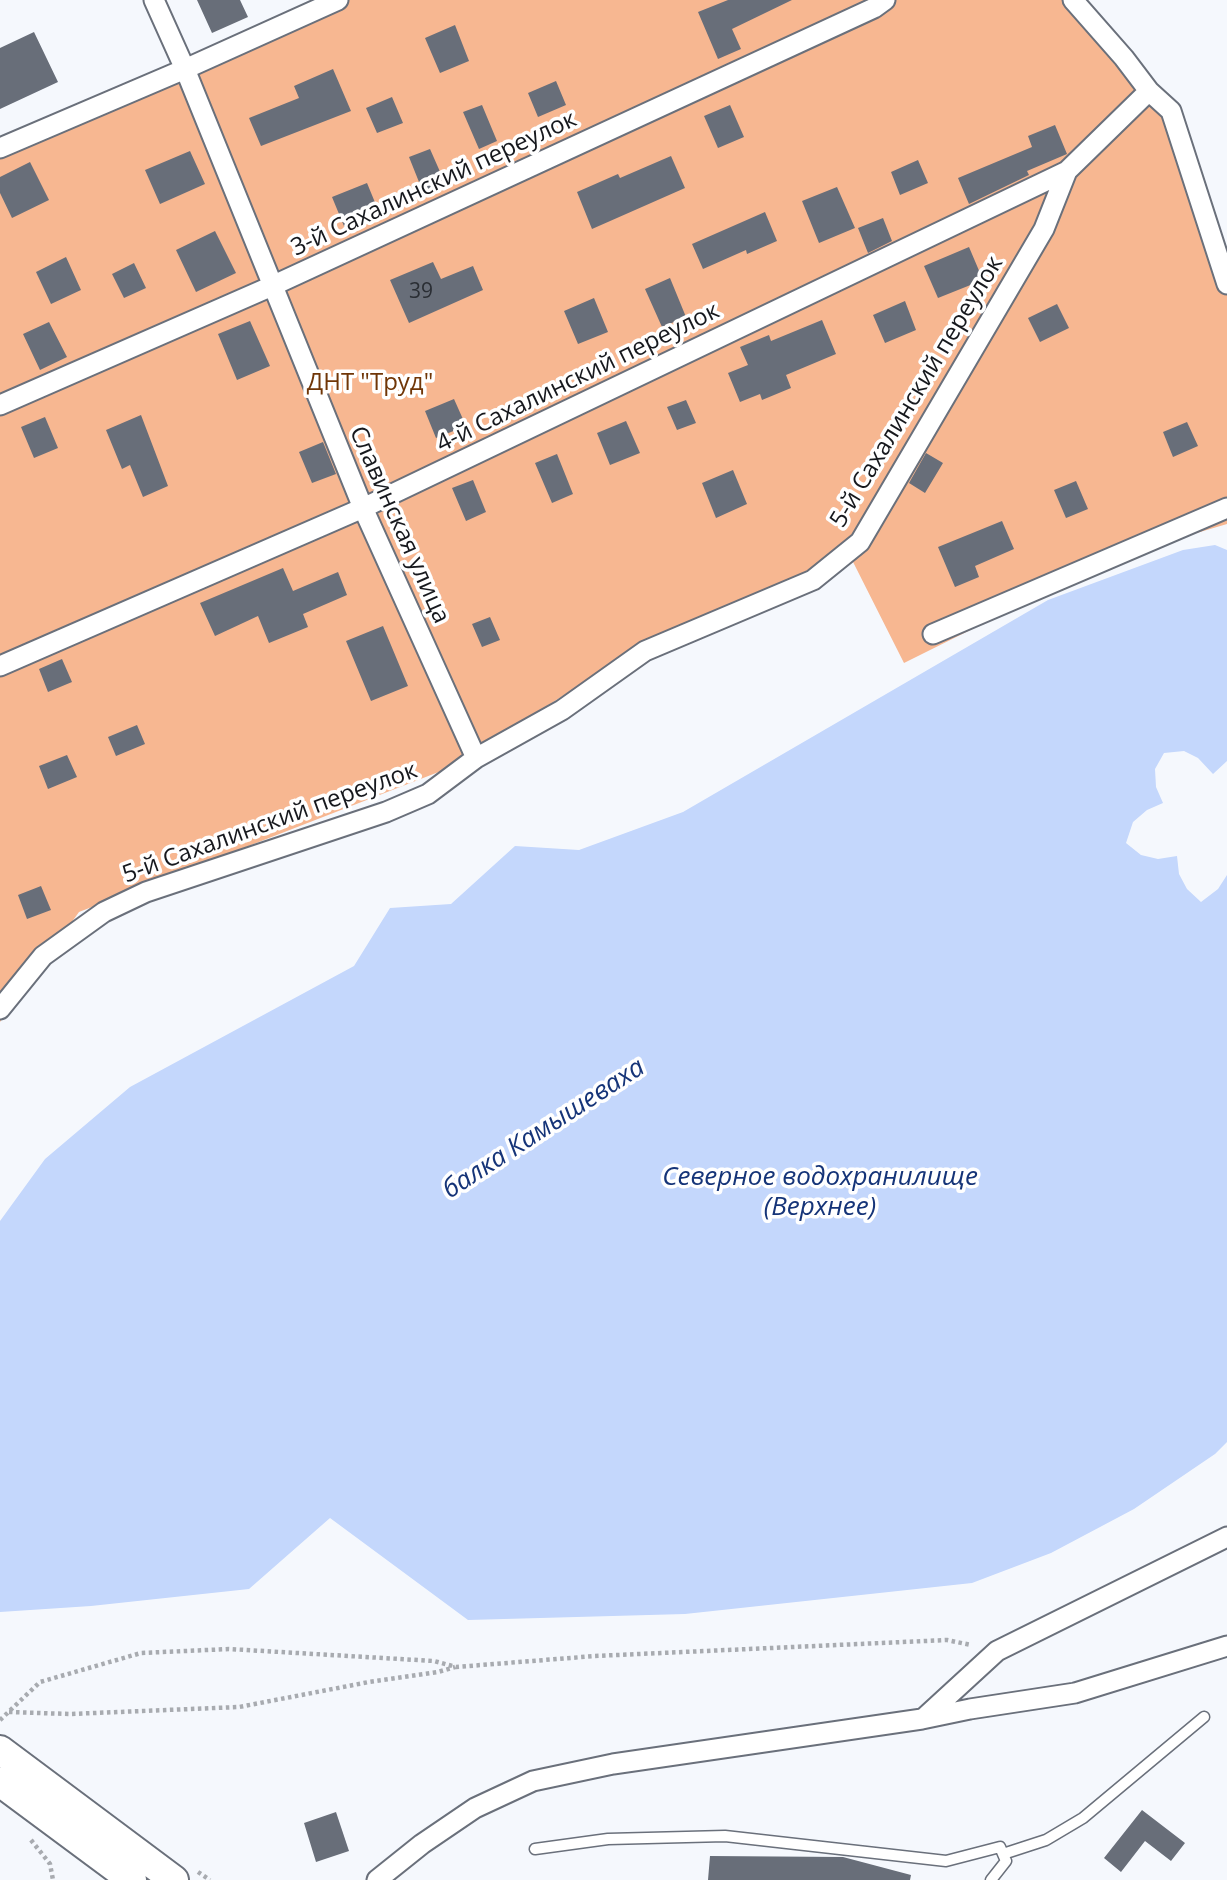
<!DOCTYPE html>
<meta charset="utf-8">
<style>
body{margin:0}
canvas{display:block;background:#f5f8fd}
</style>
<canvas width="1227" height="1880"></canvas>
<script>
const ctx = document.querySelector('canvas').getContext('2d');
ctx.lineJoin = 'round';
function paint(path, color) {
  ctx.fillStyle = color;
  ctx.fill(path, 'evenodd');
}
function shape(rows) {
  const path = new Path2D();
  for (const r of rows) {
    path.moveTo(r[0], r[1]);
    for (let i = 2; i < r.length; i += 2) path.lineTo(r[i], r[i + 1]);
  }
  return path;
}
function trace(path, color, width, dash) {
  ctx.strokeStyle = color;
  ctx.lineWidth = width;
  ctx.lineCap = dash ? 'butt' : 'round';
  ctx.setLineDash(dash || []);
  ctx.stroke(path);
}
function label(font, color, halo, rows, align = 'center') {
  ctx.font = font + ' "Open Sans",sans-serif';
  ctx.lineWidth = 7;
  ctx.setLineDash([]);
  ctx.textBaseline = 'middle';
  ctx.strokeStyle = halo;
  ctx.fillStyle = color;
  for (const [text, x, y, turn = 0] of rows) {
    ctx.save();
    ctx.translate(x, y);
    ctx.rotate((+turn || 0) * Math.PI / 180);
    ctx.textAlign = isNaN(turn) ? turn : align;
    if (halo) ctx.strokeText(text, 0, 0);
    ctx.fillText(text, 0, 0);
    ctx.restore();
  }
}
paint(shape([
 [328,0,1063,0,1184,140,1227,267,1227,524,1119,556,904,663,850,556,581,684,454,766,79,912,0,1022,0,143]
]), '#f7b791');
paint(shape([
 [1215,545,1227,550,1227,761,1213,774,1198,758,1184,751,1164,753,1155,769,1156,787,1163,803,1147,810,1133,822,1126,843,1141,855,1158,859,1177,856,1179,874,1187,889,1201,902,1218,889,1227,875,1227,1442,1215,1454,1134,1509,1051,1553,972,1583,685,1614,468,1620,330,1518,249,1589,91,1606,0,1612,0,1221,45,1159,130,1087,354,966,390,908,451,904,515,846,579,850,683,812,1048,600,1183,550]
]), '#c4d7fc');
paint(shape([
 [197,0,240,0,248,17,212,33],
 [728,0,792,0,732,29,741,49,718,59,698,12],
 [455,25,469,61,440,73,425,38],
 [34,32,58,82,0,109,0,48],
 [333,69,351,111,261,146,249,118,299,98,294,86],
 [556,81,566,105,538,117,528,93],
 [392,97,403,123,377,133,366,108],
 [482,105,497,141,479,149,463,112],
 [730,105,744,137,718,148,704,116],
 [1055,125,1067,154,1027,171,1029,175,969,204,958,178,1032,147,1028,136],
 [430,149,445,183,423,192,409,157],
 [190,151,205,184,160,204,145,170],
 [671,156,685,188,592,229,577,192,618,174,620,178],
 [918,160,928,183,900,195,891,172],
 [30,162,49,200,12,218,0,193,0,177],
 [367,183,381,217,346,231,332,197],
 [837,187,855,228,819,243,802,201],
 [765,212,777,241,747,254,746,250,703,269,692,244],
 [883,218,892,241,868,253,858,228],
 [215,231,236,273,196,292,176,250],
 [969,247,983,280,938,298,924,266],
 [66,257,81,290,51,304,36,272],
 [433,262,441,279,473,266,483,290,409,323,390,280],
 [134,263,146,288,124,298,112,274],
 [670,278,686,317,662,327,645,289],
 [594,298,608,332,578,344,564,311],
 [905,301,916,330,885,343,873,315],
 [1057,304,1069,328,1040,342,1028,318],
 [822,320,836,354,786,375,791,388,762,400,760,394,740,402,728,373,748,365,740,347,769,335,771,341],
 [250,321,270,366,237,380,218,334],
 [49,322,67,357,40,370,23,334],
 [454,399,466,426,436,438,425,411],
 [686,400,696,423,677,430,667,407],
 [141,415,168,486,143,497,130,465,122,469,106,430],
 [45,417,58,448,34,458,21,427],
 [626,421,640,453,610,465,597,433],
 [1187,422,1198,446,1173,457,1163,432],
 [323,442,336,474,312,483,299,452],
 [926,453,943,463,925,493,909,483],
 [557,454,573,494,552,503,535,463],
 [733,470,747,504,716,518,702,483],
 [473,480,486,512,466,521,452,488],
 [1076,481,1088,509,1066,518,1054,490],
 [1002,521,1014,549,975,566,979,577,955,587,938,547],
 [283,568,293,591,338,572,347,595,303,614,308,627,269,643,258,616,215,636,200,603],
 [490,617,500,640,482,647,472,624],
 [383,626,408,686,371,701,346,641],
 [62,659,72,682,48,692,39,669],
 [137,725,145,744,116,756,108,737],
 [67,755,77,777,48,789,39,766],
 [41,886,51,910,27,919,18,895],
 [1142,1810,1185,1843,1171,1861,1145,1841,1121,1872,1104,1858],
 [336,1812,349,1851,316,1862,304,1823],
 [710,1856,843,1857,911,1875,910,1880,708,1880]
]), '#686e79');
const lane = shape([
 [535,1849,608,1839,725,1836,946,1861,1000,1847,1006,1861,991,1880],
 [1003,1854,1046,1840,1083,1818,1204,1717]
]);
const street = shape([
 [154,0,185,69,363,508,476,758],
 [1073,0,1124,58,1149,91,1171,111,1227,284],
 [0,148,185,69,338,0],
 [0,405,272,286,874,8,885,0],
 [933,634,1227,508],
 [0,666,363,508,1067,171,1149,91],
 [0,1009,43,956,104,912,146,892,386,812,428,794,476,758,562,710,645,651,813,580,860,542,1044,229,1067,171],
 [924,1718,997,1651,1227,1537],
 [377,1880,422,1844,475,1808,533,1781,613,1764,922,1719,970,1709,1075,1693,1227,1646]
]);
const secondary = shape([
 [0,1750,174,1880],
 [0,1782,132,1880]
]);
trace(lane, '#6a707b', 13);
trace(street, '#6a707b', 23);
trace(secondary, '#6a707b', 32);
trace(shape([
 [9,1712,70,1714,239,1707,369,1682,438,1672,455,1667],
 [0,1720,40,1682,141,1653,229,1649,434,1661,456,1667,595,1656,947,1640,971,1645],
 [31,1840,50,1864,53,1880],
 [198,1872,210,1880]
]), '#a8abb0', 4.5, [3.5, 3.5]);
trace(lane, '#fff', 10);
trace(street, '#fff', 19);
trace(secondary, '#fff', 28);
label('21px', '#2a2e34', null, [
 ["39",421,292]
]);
label('24px', '#16181d', '#fff', [
 ["3-й Сахалинский переулок",434,184,-25],
 ["4-й Сахалинский переулок",578,378,-26],
 ["5-й Сахалинский переулок",917,392,-59],
 ["Славинская улица",399,525,66],
 ["5-й Сахалинский переулок",270,823,-20]
]);
label('24px', '#703607', '#fff', [
 ["ДНТ \"Труд\"",370,383]
]);
label('italic 26px', '#153478', '#fff', [
 ["балка Камышеваха",544,1129,-33],
 ["Северное водохранилище",820,1178],
 ["(Верхнее)",820,1208]
]);
</script>
